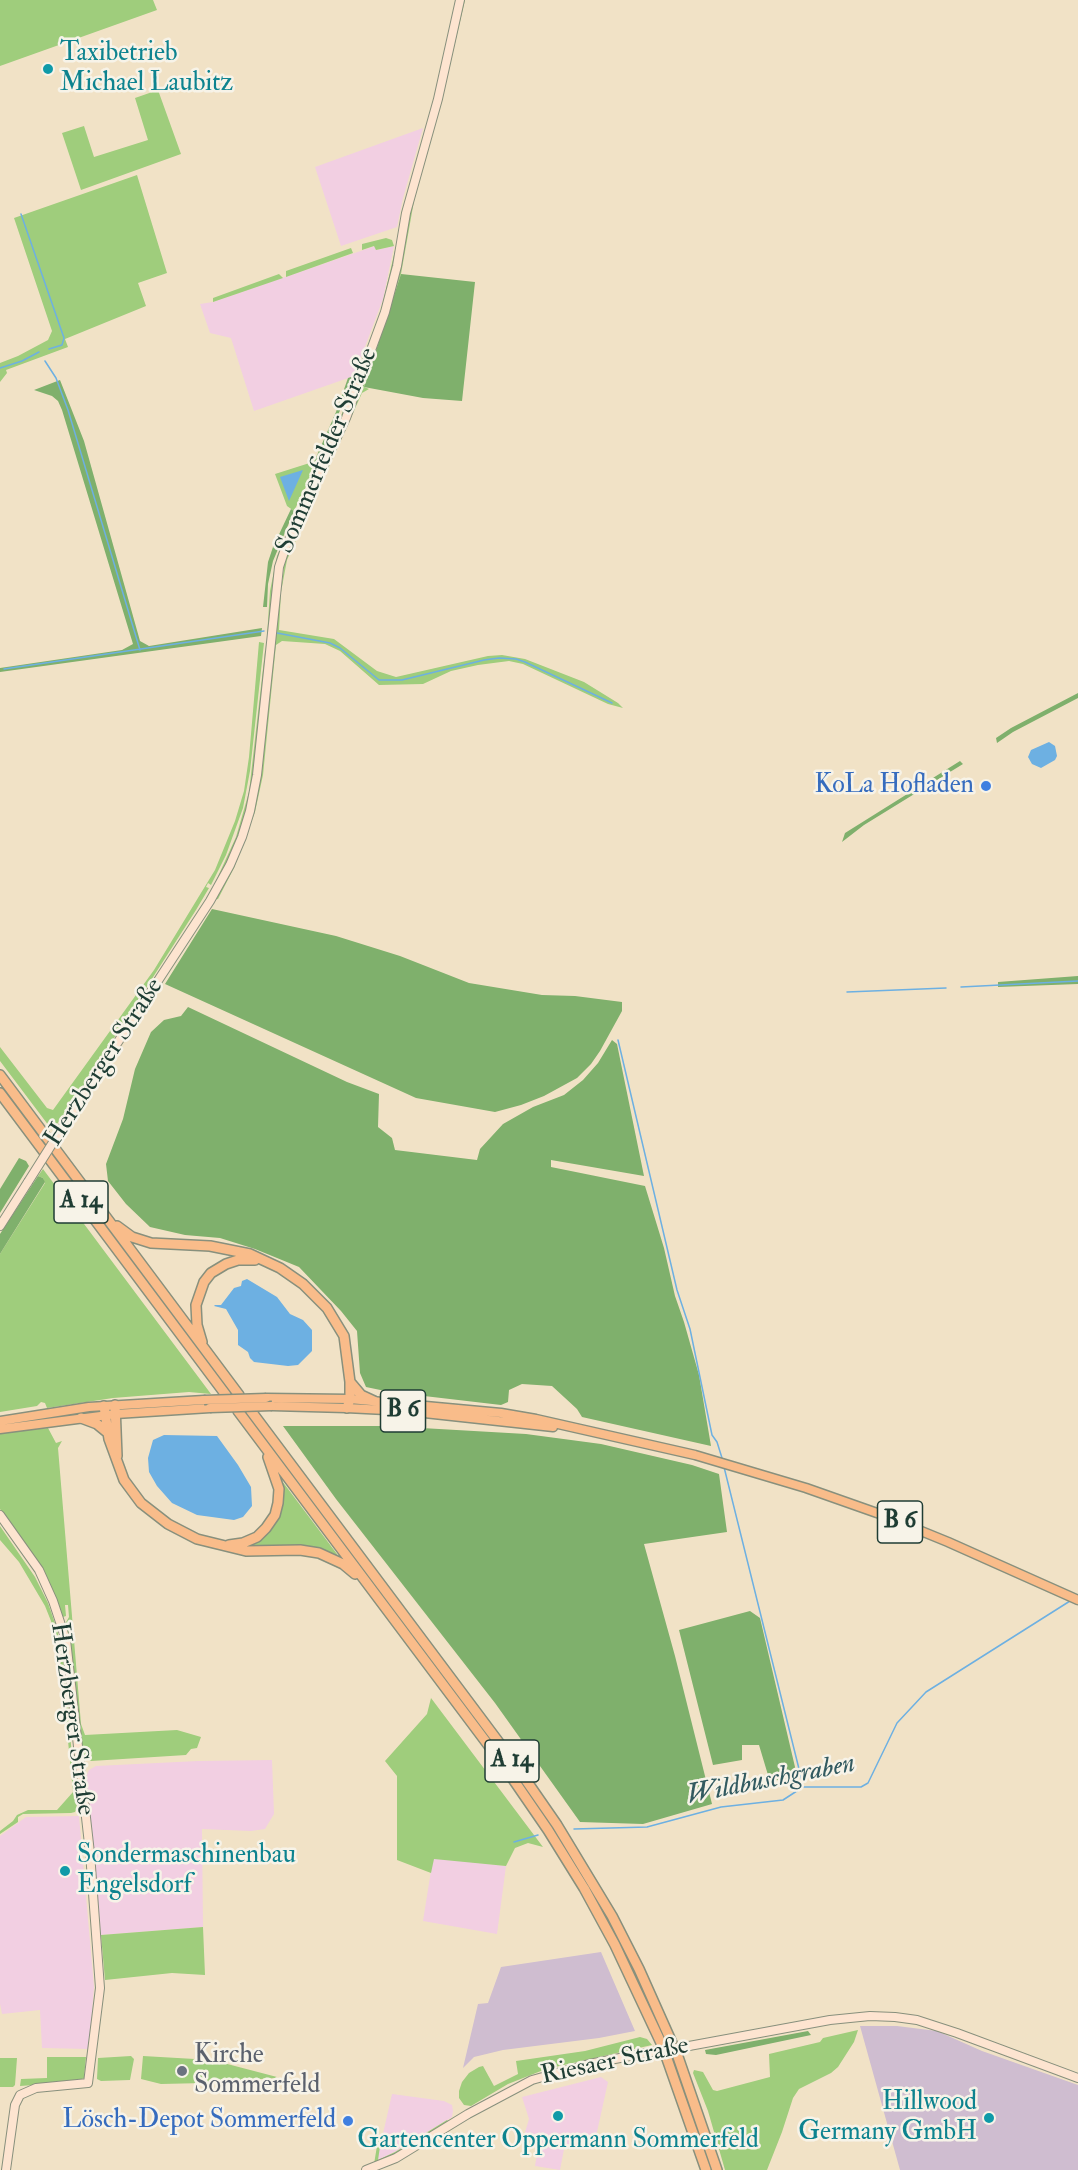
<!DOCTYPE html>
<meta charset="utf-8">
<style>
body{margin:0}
canvas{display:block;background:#f1e2c6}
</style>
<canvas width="1078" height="2170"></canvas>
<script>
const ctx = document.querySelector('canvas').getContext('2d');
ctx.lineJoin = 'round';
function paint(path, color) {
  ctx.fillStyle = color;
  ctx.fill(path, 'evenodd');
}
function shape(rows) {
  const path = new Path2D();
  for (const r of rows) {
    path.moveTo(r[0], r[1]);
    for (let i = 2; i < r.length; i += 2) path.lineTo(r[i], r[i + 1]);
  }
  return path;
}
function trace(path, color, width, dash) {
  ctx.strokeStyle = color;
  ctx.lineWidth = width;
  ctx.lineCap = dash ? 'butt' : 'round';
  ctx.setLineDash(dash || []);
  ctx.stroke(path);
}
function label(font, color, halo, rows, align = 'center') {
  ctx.font = font + ' "IM FELL Double Pica",serif';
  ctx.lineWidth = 5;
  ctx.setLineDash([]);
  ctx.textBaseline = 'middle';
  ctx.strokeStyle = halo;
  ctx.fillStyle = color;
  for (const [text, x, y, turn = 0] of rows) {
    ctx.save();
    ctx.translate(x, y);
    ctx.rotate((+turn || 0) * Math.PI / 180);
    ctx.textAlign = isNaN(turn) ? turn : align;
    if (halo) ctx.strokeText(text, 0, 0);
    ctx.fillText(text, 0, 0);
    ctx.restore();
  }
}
paint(shape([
 [423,128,403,198,397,227,341,246,315,167],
 [375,246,377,250,394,246,383,299,354,376,254,411,231,338,210,333,200,304,213,302],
 [272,1760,274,1814,265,1829,251,1831,202,1829,203,1927,101,1935,85,1779,89,1770,96,1766,198,1761],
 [79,1816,94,1987,89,2049,42,2048,40,2010,2,2014,0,2004,0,1836,26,1817],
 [433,1858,506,1866,497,1934,423,1921],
 [601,2077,608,2082,593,2150,565,2144,560,2170,535,2166,539,2142,523,2139,529,2119,522,2097],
 [392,2094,444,2101,452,2105,453,2111,452,2117,395,2152,377,2160]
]), '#f2cfe2');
paint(shape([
 [601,1952,635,2031,599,2038,503,2050,474,2057,463,2068,478,2004,488,2003,501,1967],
 [860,2026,897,2026,937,2031,982,2051,1078,2085,1078,2170,900,2170]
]), '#cfbdd0');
paint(shape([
 [0,0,153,0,157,10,0,66],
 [463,0,465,0,442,99,414,201,401,274,364,387,369,389,362,393,287,560,281,592,279,630,334,639,377,671,396,677,488,656,502,655,525,659,584,682,618,703,623,708,608,704,523,664,509,661,478,665,451,671,423,684,379,685,340,651,325,644,282,641,276,645,263,775,255,812,234,868,218,899,213,900,253,811,285,559,306,510,399,273,412,201],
 [158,90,181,154,81,190,62,133,84,126,94,157,148,140,135,98],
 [137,175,167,273,138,283,146,306,65,339,68,347,6,370,7,373,0,382,0,363,18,356,48,340,52,331,14,218],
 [386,238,392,240,394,246,376,250,374,246,362,250,362,244],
 [396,246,390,284,383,311,344,416,279,557,269,635,267,636,270,591,277,556,341,416,381,311],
 [351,248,353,253,286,277,286,271],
 [279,274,283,278,213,302,213,298],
 [319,460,294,511,287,506,275,474],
 [259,642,264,643,250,771,243,808,226,855,211,885,208,883,206,887,209,888,196,910,66,1113,52,1130,0,1061,0,1047,47,1108,53,1110,154,970,215,870,235,821,244,791,249,757],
 [266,642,257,757,247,811,233,851,216,885,214,885,236,837,249,792],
 [43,1169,211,1394,189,1392,113,1398,47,1408,45,1403,41,1402,37,1406,0,1412,0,1254,45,1183,43,1178,38,1176],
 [48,1428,56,1443,62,1441,58,1448,81,1724,85,1735,177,1730,201,1737,197,1748,191,1749,186,1755,91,1761,83,1756,65,1624,69,1617,68,1605,65,1605,66,1616,63,1617,35,1558,0,1509,0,1433],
 [282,1481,340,1558,246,1549,246,1545,269,1529],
 [0,1526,35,1577,48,1603,57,1629,63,1659,77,1809,75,1812,71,1813,23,1814,18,1817,18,1822,0,1834,0,1831,13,1821,17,1815,28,1810,57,1810,73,1792,60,1659,51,1621,45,1606,19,1562,0,1540],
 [431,1698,543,1847,528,1843,515,1848,506,1866,434,1859,431,1873,397,1860,397,1776,385,1761,427,1714],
 [203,1927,205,1975,172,1973,105,1980,101,1935],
 [858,2030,854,2042,838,2067,831,2073,799,2089,793,2098,782,2132,767,2170,725,2170,708,2111,693,2073,694,2070,703,2072,713,2090,717,2091,770,2077,769,2054,820,2042,823,2038],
 [640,2037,647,2039,652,2045,546,2069,508,2084,471,2106,464,2105,459,2098,459,2091,462,2082,469,2073,479,2067,483,2066,494,2086,518,2074,516,2061,585,2051],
 [131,2056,134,2059,130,2080,101,2081,97,2079,98,2058],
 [143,2056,212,2060,277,2077,275,2078,205,2083,161,2084,141,2079],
 [47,2057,86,2057,84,2078,75,2082,20,2086,21,2079,47,2078],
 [0,2058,17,2058,15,2085,13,2087,0,2087],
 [447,2120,449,2122,392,2156,374,2164,378,2140,381,2140,378,2160,395,2152]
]), '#9fcd7c');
paint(shape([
 [401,274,475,282,462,401,423,398,364,387],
 [354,376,325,447,319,460,314,462,336,412,348,378],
 [60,380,84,441,140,641,149,646,262,628,261,636,0,672,0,668,122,650,133,644,62,410,58,401,52,396,34,390],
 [291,509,294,511,273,561,268,584,267,607,263,607,268,562,273,547],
 [1078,693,1078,698,1013,732,997,743,996,738,1011,728],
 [960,761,963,764,864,825,842,842,845,833],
 [212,909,336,936,400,956,469,983,542,995,575,996,622,1002,622,1011,600,1051,591,1064,577,1078,544,1096,521,1105,495,1112,416,1098,165,984],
 [1078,976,1078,984,998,987,998,982],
 [188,1007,347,1082,379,1094,378,1127,392,1138,395,1150,477,1160,480,1149,503,1124,533,1107,564,1095,583,1080,598,1063,612,1040,617,1044,644,1176,551,1160,551,1167,645,1186,664,1248,675,1296,684,1322,699,1375,711,1446,582,1417,577,1409,552,1386,522,1384,509,1390,508,1402,501,1405,390,1392,366,1387,360,1373,357,1331,341,1311,299,1267,255,1249,220,1238,185,1235,150,1227,126,1204,108,1181,106,1164,123,1119,135,1069,151,1032,164,1020,181,1016],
 [19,1158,26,1161,29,1166,0,1213,0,1189],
 [38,1176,43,1178,45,1182,0,1254,0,1234],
 [283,1426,387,1426,526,1434,601,1444,692,1465,719,1474,727,1532,644,1544,675,1656,712,1804,643,1824,580,1822,495,1703,336,1499],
 [750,1611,760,1618,799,1784,785,1784,768,1775,759,1745,742,1745,742,1760,713,1765,679,1630],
 [808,2031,811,2035,716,2055,706,2054,705,2050]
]), '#7fb06c');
paint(shape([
 [303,470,289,501,280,477],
 [1049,742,1055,746,1057,756,1055,760,1041,768,1032,764,1028,757,1031,750],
 [247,1279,277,1297,290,1314,303,1320,312,1330,312,1351,298,1365,288,1366,254,1362,250,1358,248,1352,238,1345,238,1330,226,1309,214,1306,215,1305,221,1305,234,1288,241,1286,242,1281],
 [164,1435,217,1436,238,1465,251,1487,252,1506,243,1517,234,1520,197,1515,172,1503,157,1486,149,1472,148,1458,153,1440]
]), '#6db0e2');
trace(shape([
 [21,214,64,338,62,345,49,349],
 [45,361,56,378,68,410,140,650],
 [0,368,22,361,39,352],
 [277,633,330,643,340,648,379,680,402,680,484,660,499,658,516,659,525,662,612,703],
 [4,669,264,631],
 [961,987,1078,981],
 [847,992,946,988],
 [618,1040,677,1290,690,1329,712,1435,717,1442,722,1458],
 [724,1467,802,1781],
 [574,1829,647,1827,721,1807,783,1800,803,1787,861,1787,868,1783,897,1723,926,1692,1070,1601],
 [514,1842,538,1835]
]), '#6db0e2', 1.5);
const secondary = shape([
 [69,1117,210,901,230,865,242,837,250,811,257,775,279,567,286,546,346,418,385,312,397,266,406,213,438,99,460,0],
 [0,1226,28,1182],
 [0,1515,39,1570,53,1601,66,1640,90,1853,100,1988,88,2083,36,2088,20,2095,15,2105,6,2170],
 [689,2046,830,2020,870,2016,895,2017,917,2020,957,2033,1078,2078],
 [366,2170,396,2158,468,2114,532,2080,589,2064,651,2052]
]);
const primary = shape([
 [266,1398,350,1399,501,1413,536,1419,695,1455,806,1488,877,1513,948,1542,1078,1600],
 [272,1406,346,1408,406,1411,553,1427],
 [0,1421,89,1407,204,1400],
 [0,1429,116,1414,210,1408]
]);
const motorway = shape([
 [0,1075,239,1395],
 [0,1093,226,1395],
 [117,1226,132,1237,151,1243,210,1246,250,1254,280,1268,303,1284,327,1308,344,1336,350,1382,350,1399,347,1408],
 [202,1342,197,1325,196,1305,204,1282,211,1273,226,1264,238,1260,255,1260],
 [350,1382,361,1395,374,1401],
 [115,1405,117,1456],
 [104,1406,109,1439,124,1480,141,1503,168,1524,197,1539,246,1551,300,1550,319,1553,343,1564,355,1574],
 [238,1411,504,1766,548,1830,584,1888,615,1945,662,2045],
 [251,1411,512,1760,557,1825,612,1916,639,1969,672,2043],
 [81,1418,97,1424,108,1433],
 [229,1545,243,1543,257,1537,266,1528,275,1515,278,1503,279,1489,268,1457],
 [677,2054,717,2170],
 [666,2056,706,2170]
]);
trace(secondary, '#88907d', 10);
trace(primary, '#88907d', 11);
trace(motorway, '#88907d', 12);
trace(secondary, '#fde4d0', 8);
trace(primary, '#f9bc8a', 8);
trace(motorway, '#f9bc8a', 9);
const secondaryBridge = shape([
 [28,1182,69,1117],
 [651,2052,689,2046]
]);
const primaryBridge = shape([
 [204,1400,266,1398],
 [210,1408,272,1406]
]);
trace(secondaryBridge, '#88907d', 10, []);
trace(primaryBridge, '#88907d', 11, []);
trace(secondaryBridge, '#fde4d0', 8);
trace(primaryBridge, '#f9bc8a', 8);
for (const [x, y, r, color] of [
 [48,69,6,"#0f9aa8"],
 [986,786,6,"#3f7fe0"],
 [65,1871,6,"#0f9aa8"],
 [182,2071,6,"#6b7280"],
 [558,2116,6,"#0f9aa8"],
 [989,2118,6,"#0f9aa8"],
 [348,2121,6,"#3f7fe0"]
]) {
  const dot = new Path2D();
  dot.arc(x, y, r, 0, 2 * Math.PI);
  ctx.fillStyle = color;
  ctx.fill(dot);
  trace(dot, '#f7f3e8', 2);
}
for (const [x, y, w] of [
 [81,1202,54],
 [403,1411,45],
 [900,1522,45],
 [512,1761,54]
]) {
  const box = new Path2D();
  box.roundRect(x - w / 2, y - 21, w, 42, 4.5);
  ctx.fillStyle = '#f7f3e8';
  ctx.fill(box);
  trace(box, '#1f3d34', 1.5);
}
label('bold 24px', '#1f3d34', null, [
 ["A 14",81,1202],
 ["B 6",403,1411],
 ["B 6",900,1522],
 ["A 14",512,1761]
]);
label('26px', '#0d838f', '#f7f3e8', [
 ["Taxibetrieb",60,54],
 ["Michael Laubitz",60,84],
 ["Sondermaschinenbau",77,1856],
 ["Engelsdorf",77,1886],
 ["Hillwood",977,2103,"right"],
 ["Germany GmbH",977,2133,"right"],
 ["Gartencenter Oppermann Sommerfeld",558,2141,"center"]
], 'left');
label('26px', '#1f3d34', '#f7f3e8', [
 ["Sommerfelder Straße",328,451,-67],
 ["Herzberger Straße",105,1063,-57],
 ["Herzberger Straße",71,1719,82],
 ["Riesaer Straße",615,2062,-12]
]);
label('26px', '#366cbe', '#f7f3e8', [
 ["KoLa Hofladen",974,786],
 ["Lösch-Depot Sommerfeld",336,2121]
], 'right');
label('26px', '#5b616d', '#f7f3e8', [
 ["Kirche",194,2056],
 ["Sommerfeld",194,2086]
], 'left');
label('italic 27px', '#325a60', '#f7f3e8', [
 ["Wildbuschgraben",771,1781,-11]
]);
</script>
